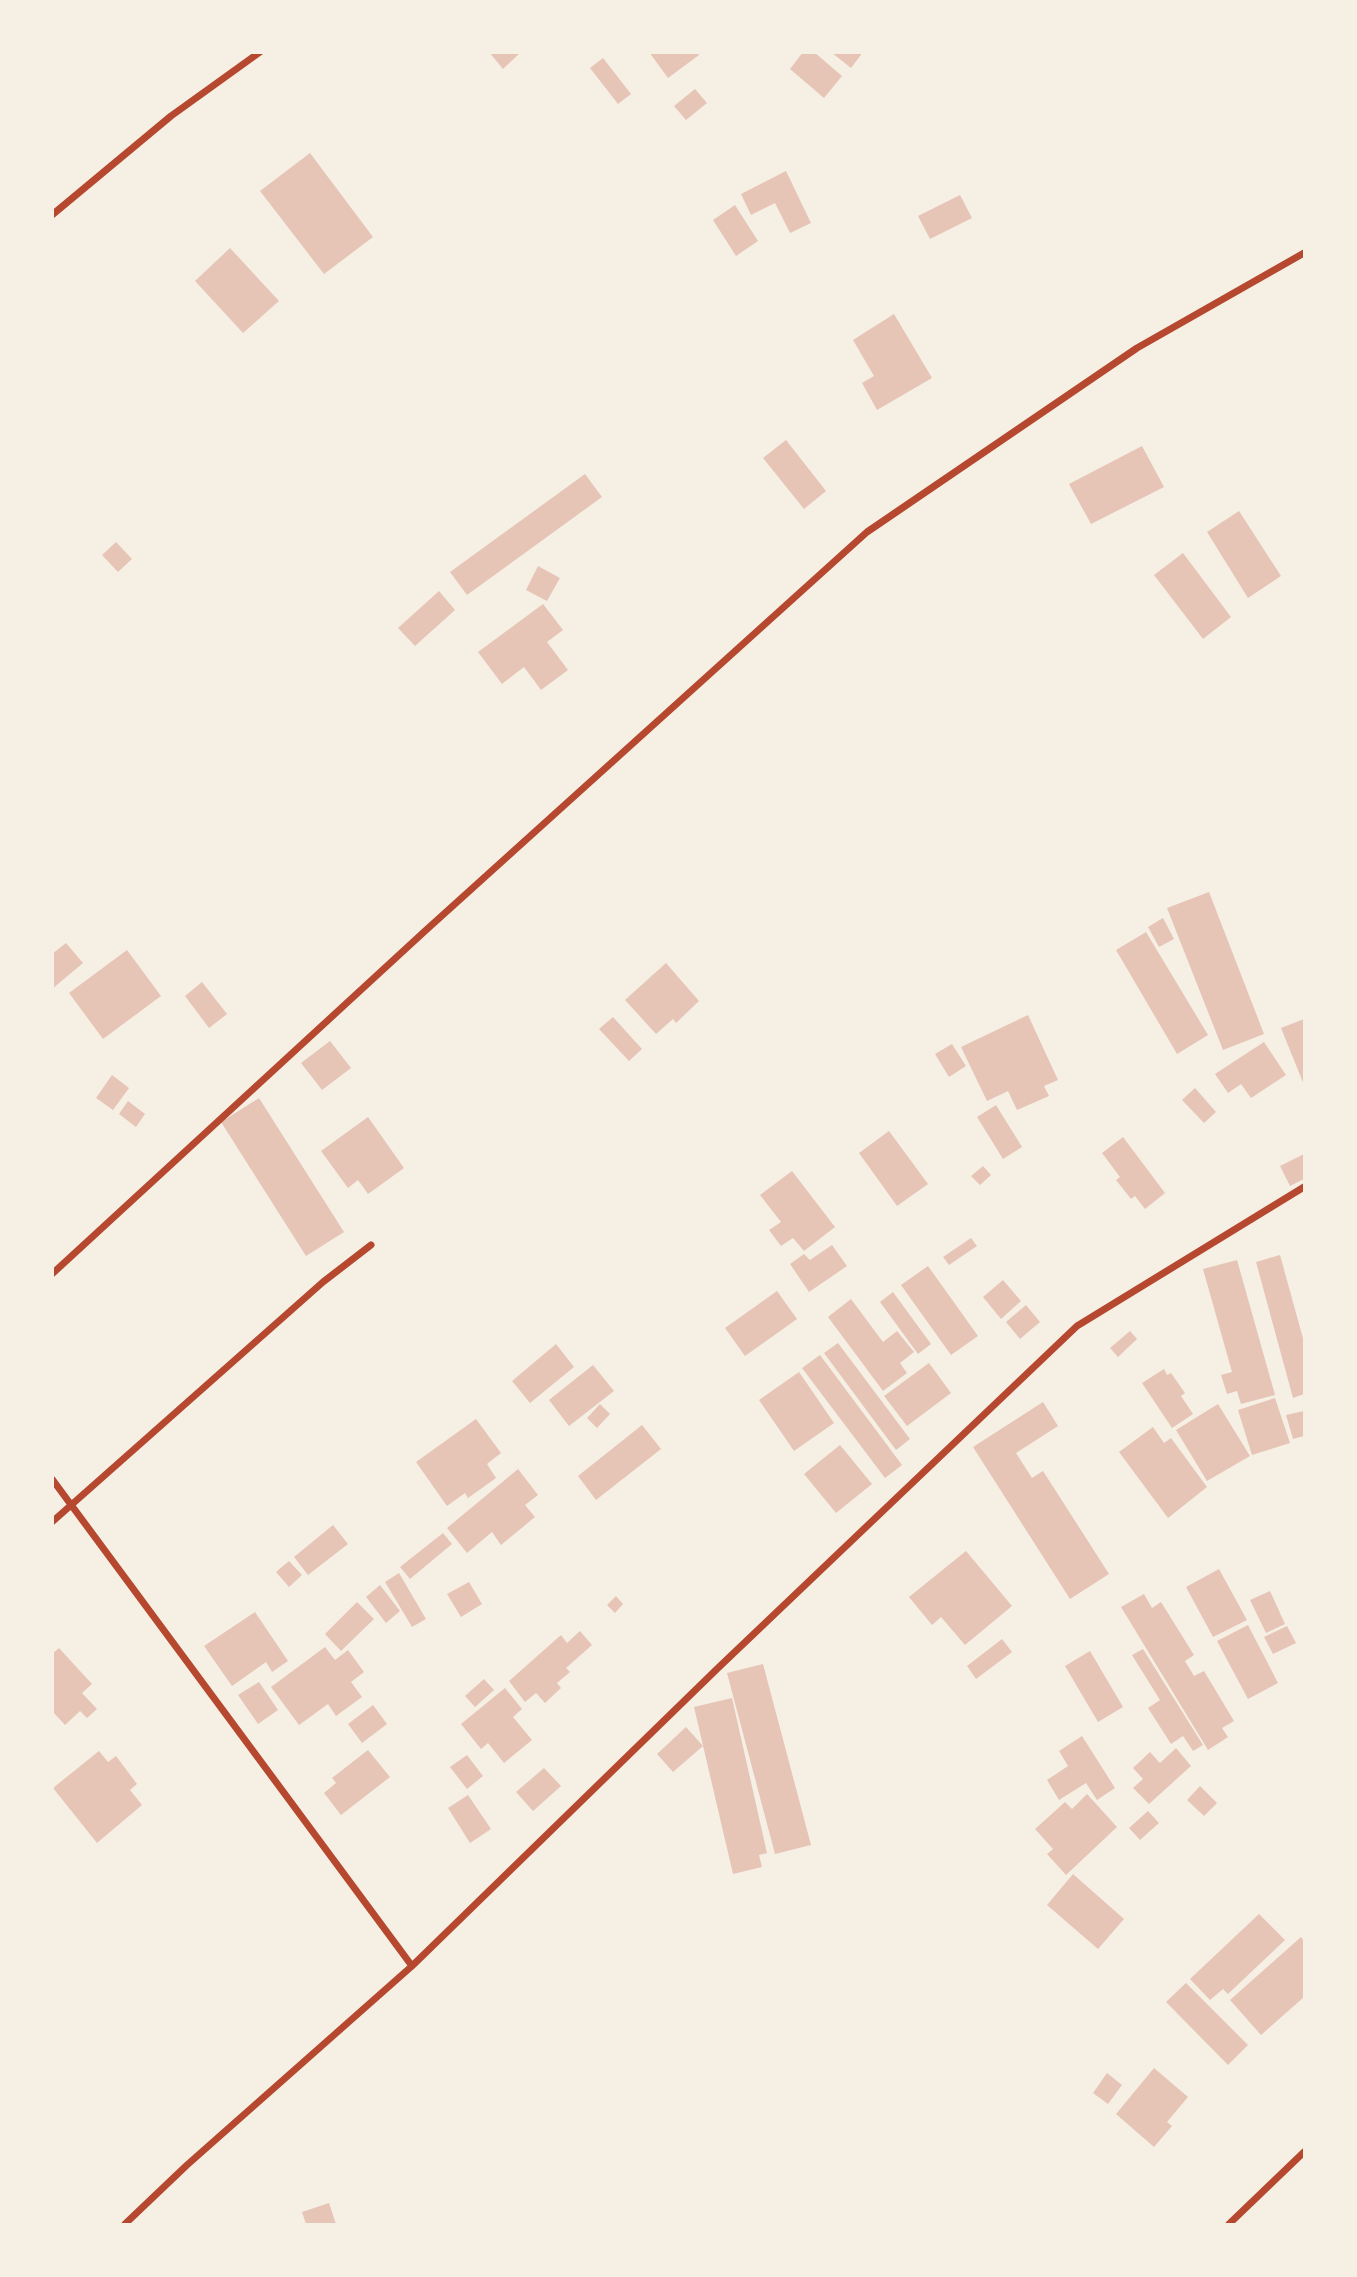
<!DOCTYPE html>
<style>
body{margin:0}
#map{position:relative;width:1357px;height:2277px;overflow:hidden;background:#f6efe4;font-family:Mulish,sans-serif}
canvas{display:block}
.frame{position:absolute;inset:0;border:54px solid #f6efe4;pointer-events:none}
</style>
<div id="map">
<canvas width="1357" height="2277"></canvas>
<div class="frame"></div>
</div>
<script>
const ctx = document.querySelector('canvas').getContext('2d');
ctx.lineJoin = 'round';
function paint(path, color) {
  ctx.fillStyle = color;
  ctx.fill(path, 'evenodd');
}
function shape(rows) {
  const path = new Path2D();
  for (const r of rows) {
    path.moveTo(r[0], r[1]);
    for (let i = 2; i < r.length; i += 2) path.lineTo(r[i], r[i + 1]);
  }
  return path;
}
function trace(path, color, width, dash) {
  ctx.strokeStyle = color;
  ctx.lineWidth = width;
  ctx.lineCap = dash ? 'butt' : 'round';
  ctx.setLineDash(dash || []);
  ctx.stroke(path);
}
paint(shape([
 [489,52,521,52,503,69],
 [649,52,697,52,699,55,668,78],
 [803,52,814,52,842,76,824,98,790,69],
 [831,52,863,52,851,68],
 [603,58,631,94,618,104,590,68],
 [695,89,707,103,686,120,674,106],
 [310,153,373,237,324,274,260,191],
 [786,171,811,223,790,233,775,203,751,215,741,194],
 [960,195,972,218,930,239,918,216],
 [735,205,758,241,736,256,713,220],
 [230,248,279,301,243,333,195,281],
 [894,314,932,378,877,410,862,383,874,376,853,340],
 [786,440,826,491,804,509,763,458],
 [1142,446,1164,487,1091,524,1069,484],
 [585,474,602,497,467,595,450,572],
 [1239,511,1281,576,1248,598,1207,532],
 [116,542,132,559,118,572,102,555],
 [1183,553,1231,617,1203,639,1154,575],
 [538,566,560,578,547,601,526,590],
 [439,591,455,610,415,646,398,628],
 [543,604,563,630,547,642,568,670,541,690,524,667,502,684,478,652],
 [1209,892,1264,1034,1223,1050,1167,908],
 [1163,918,1174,939,1159,947,1148,927],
 [1146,932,1208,1035,1177,1054,1116,950],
 [66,943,83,963,52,989,52,954],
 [127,950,161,996,103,1039,69,993],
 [666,963,699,1001,676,1023,673,1019,656,1034,625,1000],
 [202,982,227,1014,209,1028,185,996],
 [1028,1015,1058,1080,1044,1086,1049,1096,1017,1110,1008,1091,987,1101,961,1047],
 [613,1017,642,1049,629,1061,599,1029],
 [1304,1019,1304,1085,1281,1028],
 [330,1041,351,1068,322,1090,301,1063],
 [1264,1042,1286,1075,1251,1098,1241,1084,1228,1093,1215,1074],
 [952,1044,966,1066,949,1077,935,1054],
 [112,1075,129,1088,113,1110,96,1098],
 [1195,1088,1216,1112,1204,1123,1182,1100],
 [259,1098,344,1232,306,1256,221,1122],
 [128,1101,145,1114,136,1127,119,1114],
 [996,1105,1022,1147,1003,1159,977,1117],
 [368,1117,404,1168,368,1194,358,1180,348,1188,321,1151],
 [889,1131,928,1184,897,1206,859,1153],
 [1123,1137,1165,1193,1145,1209,1135,1196,1131,1199,1116,1180,1120,1177,1102,1153],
 [1304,1154,1304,1179,1290,1186,1280,1166],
 [983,1166,991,1175,980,1185,971,1176],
 [792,1171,835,1227,804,1251,793,1238,781,1246,769,1230,781,1222,760,1195],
 [971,1238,977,1246,949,1265,943,1257],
 [832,1245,847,1266,809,1292,790,1264,804,1254,810,1260],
 [1280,1255,1304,1342,1304,1394,1293,1398,1256,1262],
 [1237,1260,1275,1395,1241,1404,1237,1391,1227,1394,1221,1375,1232,1372,1203,1269],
 [928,1266,978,1336,951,1355,901,1285],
 [1003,1280,1021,1301,1001,1319,983,1297],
 [777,1291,797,1319,745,1356,725,1328],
 [893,1292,931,1344,918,1354,880,1302],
 [851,1299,883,1342,897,1331,914,1352,900,1363,907,1373,883,1391,828,1317],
 [1026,1305,1040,1322,1020,1339,1006,1322],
 [1130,1331,1137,1339,1118,1357,1110,1348],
 [838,1343,910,1439,896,1450,824,1353],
 [556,1344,574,1367,530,1403,512,1381],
 [820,1355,902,1465,885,1478,802,1368],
 [929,1363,951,1393,907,1426,884,1396],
 [593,1365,614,1391,569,1426,549,1400],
 [1164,1369,1167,1375,1171,1373,1185,1393,1181,1396,1193,1414,1172,1428,1142,1383],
 [799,1372,834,1423,794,1451,759,1400],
 [1275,1398,1290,1443,1252,1455,1238,1410],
 [1043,1402,1058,1426,1016,1453,1032,1478,1043,1471,1109,1574,1070,1599,973,1447],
 [600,1404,610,1414,597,1428,587,1418],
 [1218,1404,1250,1456,1207,1481,1176,1430],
 [1304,1411,1304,1436,1293,1439,1286,1415],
 [476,1419,501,1453,487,1464,496,1478,468,1498,465,1493,447,1506,416,1462],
 [642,1425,661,1449,596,1500,578,1476],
 [1153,1427,1164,1443,1171,1438,1207,1487,1168,1518,1119,1452],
 [840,1445,872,1484,836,1513,804,1474],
 [518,1469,538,1495,525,1505,535,1517,501,1545,492,1532,467,1553,447,1528],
 [333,1525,348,1544,308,1575,294,1557],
 [443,1533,452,1544,410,1579,400,1567],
 [966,1551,1012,1606,965,1645,941,1617,932,1625,909,1597],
 [289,1561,302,1575,289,1587,276,1572],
 [1219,1569,1247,1620,1213,1637,1186,1587],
 [399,1573,426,1619,412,1627,385,1582],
 [469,1582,482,1604,461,1617,447,1594],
 [380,1585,400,1611,386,1623,366,1597],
 [1270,1591,1285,1624,1266,1633,1250,1600],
 [1144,1594,1152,1608,1161,1602,1194,1655,1185,1661,1194,1676,1204,1671,1234,1721,1222,1728,1228,1737,1208,1750,1121,1607],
 [616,1596,623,1604,615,1613,607,1605],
 [357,1602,374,1619,341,1651,325,1634],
 [255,1612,288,1661,272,1672,266,1662,232,1686,204,1646],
 [1248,1625,1278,1683,1248,1699,1217,1641],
 [1287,1626,1296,1643,1273,1654,1264,1637],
 [580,1631,592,1645,566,1668,570,1672,557,1683,561,1688,545,1703,536,1693,525,1702,509,1681,561,1635,567,1643],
 [1002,1639,1012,1652,976,1679,967,1666],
 [325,1647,335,1660,348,1650,364,1672,351,1682,362,1697,336,1716,328,1704,299,1725,271,1687],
 [59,1648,92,1684,82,1693,97,1709,87,1718,80,1711,65,1725,52,1711,52,1654],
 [1143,1649,1203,1745,1193,1751,1183,1736,1171,1744,1148,1708,1160,1700,1132,1655],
 [1090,1651,1123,1707,1098,1722,1065,1666],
 [763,1664,811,1845,775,1854,727,1673],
 [484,1679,494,1690,475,1707,465,1696],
 [259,1682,278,1710,258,1724,238,1695],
 [505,1688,522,1709,513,1717,532,1740,504,1763,488,1743,481,1749,461,1724],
 [732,1698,767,1853,759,1855,762,1867,733,1874,694,1707],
 [373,1705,387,1724,362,1743,348,1724],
 [686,1727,703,1746,673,1772,657,1754],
 [1082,1736,1115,1788,1097,1800,1086,1783,1059,1800,1047,1780,1068,1766,1059,1751],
 [1176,1748,1191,1766,1149,1804,1133,1788,1143,1779,1133,1768,1150,1752,1160,1763],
 [368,1750,390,1777,341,1815,324,1793,336,1783,332,1778],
 [99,1751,108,1762,116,1756,137,1784,130,1790,142,1805,97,1843,53,1788],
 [467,1755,483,1776,467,1789,450,1767],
 [544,1768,561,1786,533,1811,516,1792],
 [1200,1786,1217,1803,1204,1816,1187,1800],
 [1087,1794,1117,1827,1066,1875,1047,1854,1053,1849,1035,1829,1065,1802,1072,1809],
 [468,1795,491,1829,470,1843,448,1808],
 [1148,1811,1159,1823,1140,1840,1129,1828],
 [1073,1874,1124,1919,1098,1949,1047,1905],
 [1259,1914,1285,1940,1228,1994,1223,1989,1210,2000,1190,1979],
 [1301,1937,1304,1941,1304,1997,1261,2035,1230,2000],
 [1186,1983,1248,2045,1228,2065,1166,2002],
 [1154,2068,1188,2097,1167,2122,1172,2126,1154,2147,1116,2114],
 [1107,2073,1122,2085,1108,2104,1093,2093],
 [329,2203,336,2224,306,2224,302,2212]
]), '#e6c5b7');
trace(shape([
 [52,215,171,116,260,52],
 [52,1274,425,931,867,532,1137,348,1304,253],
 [52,1479,412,1966],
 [52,1522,323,1282,371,1245],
 [125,2224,187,2165,412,1966,718,1668,1077,1326,1304,1187],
 [1229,2224,1304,2152]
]), '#b5482f', 7);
</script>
